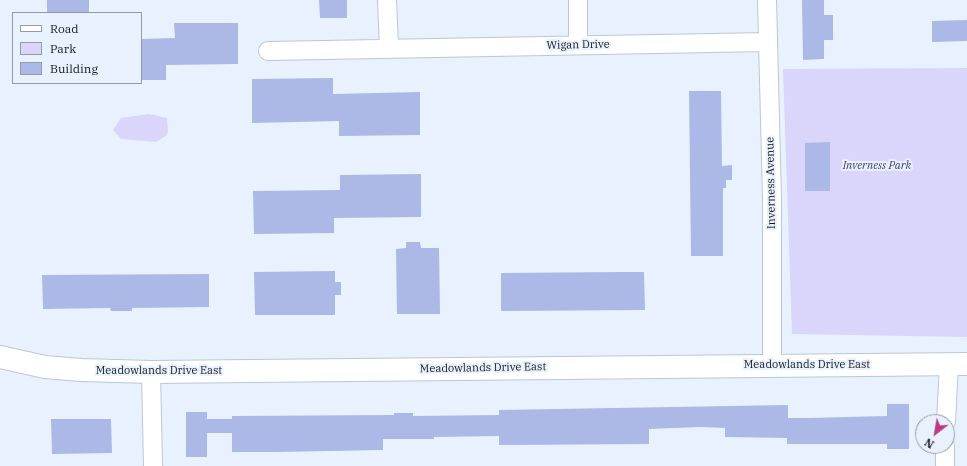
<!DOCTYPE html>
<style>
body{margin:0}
#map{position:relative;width:967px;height:466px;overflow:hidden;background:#e8f2fe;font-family:"IBM Plex Serif",serif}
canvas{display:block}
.legend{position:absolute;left:12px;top:12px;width:130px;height:72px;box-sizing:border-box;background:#e8f2fe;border:1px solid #949ba4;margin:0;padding:5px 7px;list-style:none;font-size:12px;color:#15191d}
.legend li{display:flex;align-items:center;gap:8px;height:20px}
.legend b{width:20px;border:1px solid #949ba4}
.north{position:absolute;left:915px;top:414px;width:40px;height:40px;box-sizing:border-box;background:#e8f2fe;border:1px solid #949ba4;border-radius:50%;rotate:211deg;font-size:11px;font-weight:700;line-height:16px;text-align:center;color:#15191d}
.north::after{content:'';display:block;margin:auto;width:14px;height:18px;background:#ba3983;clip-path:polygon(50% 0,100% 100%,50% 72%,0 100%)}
</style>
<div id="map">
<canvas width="967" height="466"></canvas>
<ul class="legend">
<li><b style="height:5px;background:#fff"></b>Road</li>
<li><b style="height:11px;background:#dad5fa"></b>Park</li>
<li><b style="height:11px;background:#acb8e6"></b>Building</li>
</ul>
<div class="north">N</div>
</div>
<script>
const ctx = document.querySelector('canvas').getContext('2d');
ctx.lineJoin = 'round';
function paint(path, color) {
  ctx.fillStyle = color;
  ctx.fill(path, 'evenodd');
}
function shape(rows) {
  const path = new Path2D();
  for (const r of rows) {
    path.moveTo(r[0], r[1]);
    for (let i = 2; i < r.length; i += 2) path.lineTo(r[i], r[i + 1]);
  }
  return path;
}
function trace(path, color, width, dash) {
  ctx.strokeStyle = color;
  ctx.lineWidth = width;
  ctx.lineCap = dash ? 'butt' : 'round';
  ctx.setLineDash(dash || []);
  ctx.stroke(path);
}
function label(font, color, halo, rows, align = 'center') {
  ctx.font = font + ' "IBM Plex Serif",serif';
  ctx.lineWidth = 4;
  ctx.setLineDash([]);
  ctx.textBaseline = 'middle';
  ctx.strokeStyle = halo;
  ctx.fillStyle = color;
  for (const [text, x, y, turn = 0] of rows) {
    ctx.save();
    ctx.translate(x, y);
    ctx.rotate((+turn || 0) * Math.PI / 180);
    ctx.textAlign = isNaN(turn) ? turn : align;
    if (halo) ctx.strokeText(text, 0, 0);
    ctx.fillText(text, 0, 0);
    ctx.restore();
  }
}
paint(shape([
 [967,68,967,337,792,334,783,69],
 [149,114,167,118,168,131,167,135,156,142,121,139,113,130,121,118]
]), '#dad5fa');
paint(shape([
 [47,0,89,0,89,13,47,13],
 [319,0,347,0,347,18,320,18],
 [802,0,824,0,824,15,833,15,833,40,824,40,824,59,803,60],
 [967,20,967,41,932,42,932,21],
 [174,23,238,23,238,64,166,65,166,80,141,80,141,39,175,38],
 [333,78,333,94,420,92,420,135,339,136,339,121,252,123,252,79],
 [689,91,721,91,722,166,732,165,732,180,726,180,726,188,723,188,723,256,691,256],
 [830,142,830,191,805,191,805,143],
 [421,174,421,217,334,218,334,233,254,234,253,191,340,190,340,175],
 [406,242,420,242,421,248,439,248,440,314,397,314,396,249,406,248],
 [335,271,335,282,341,282,341,295,335,295,335,315,255,315,254,272],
 [622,272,644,272,645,310,501,311,501,273],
 [209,274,209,307,132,308,132,311,111,311,110,308,43,309,42,275],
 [887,404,909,404,909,449,887,449,887,444,787,444,787,438,725,437,725,428,701,427,649,429,649,444,499,445,499,436,434,437,434,439,383,439,383,450,276,452,232,452,232,433,207,433,207,457,186,457,186,412,207,412,207,419,232,419,232,416,394,415,394,413,413,413,413,416,499,415,499,410,788,405,788,418,808,418,887,416],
 [51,419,111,419,112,453,52,454]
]), '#acb8e6');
const street = shape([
 [387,0,389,48],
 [578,0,578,45],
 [767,0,772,199,772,365],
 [268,51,768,42],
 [151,372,153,466],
 [946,422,949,364],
 [945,466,945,446]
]);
const secondary = shape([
 [0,357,45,367,81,370,151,372,967,364]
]);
trace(street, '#bdc7d3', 20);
trace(secondary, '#bdc7d3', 24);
trace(street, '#fff', 18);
trace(secondary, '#fff', 22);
label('11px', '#15191d', '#e8f2fe', [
 ["Wigan Drive",578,45,-1],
 ["Inverness Avenue",771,183,-91],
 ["Meadowlands Drive East",807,365],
 ["Meadowlands Drive East",483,368,-1],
 ["Meadowlands Drive East",159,371]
]);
label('italic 11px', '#453772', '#e8f2fe', [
 ["Inverness Park",877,166]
]);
</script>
